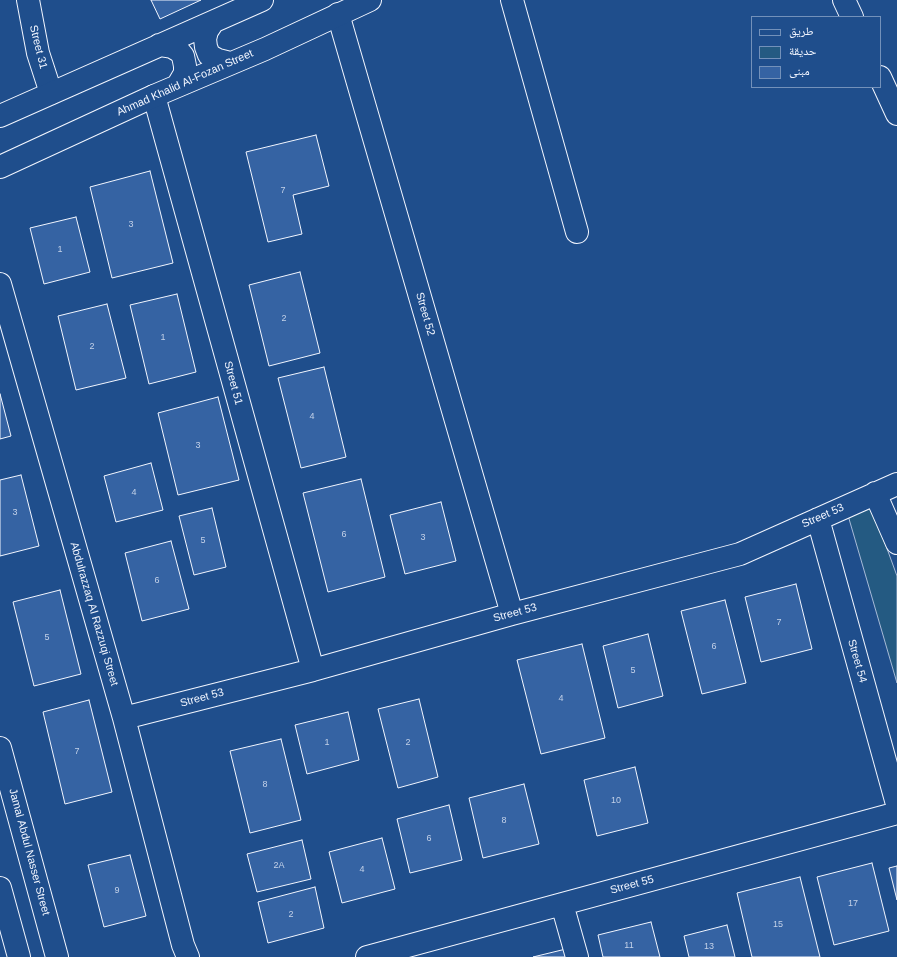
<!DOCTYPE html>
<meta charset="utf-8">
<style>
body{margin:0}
#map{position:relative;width:897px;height:957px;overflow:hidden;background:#1f4e8c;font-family:Arial,"Noto Naskh Arabic",sans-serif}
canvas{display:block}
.legend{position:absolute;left:751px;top:16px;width:130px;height:72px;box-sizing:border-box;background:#1f4e8c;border:1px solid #7391ba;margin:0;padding:5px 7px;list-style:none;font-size:12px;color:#f2f6ff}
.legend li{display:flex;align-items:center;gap:8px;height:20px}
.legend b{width:20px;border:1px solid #7391ba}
</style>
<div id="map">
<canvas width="897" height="957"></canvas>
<ul class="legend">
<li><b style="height:5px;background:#1f4e8c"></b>طريق</li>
<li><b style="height:11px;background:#245a82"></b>حديقة</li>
<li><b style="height:11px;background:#3563a3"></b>مبنى</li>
</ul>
</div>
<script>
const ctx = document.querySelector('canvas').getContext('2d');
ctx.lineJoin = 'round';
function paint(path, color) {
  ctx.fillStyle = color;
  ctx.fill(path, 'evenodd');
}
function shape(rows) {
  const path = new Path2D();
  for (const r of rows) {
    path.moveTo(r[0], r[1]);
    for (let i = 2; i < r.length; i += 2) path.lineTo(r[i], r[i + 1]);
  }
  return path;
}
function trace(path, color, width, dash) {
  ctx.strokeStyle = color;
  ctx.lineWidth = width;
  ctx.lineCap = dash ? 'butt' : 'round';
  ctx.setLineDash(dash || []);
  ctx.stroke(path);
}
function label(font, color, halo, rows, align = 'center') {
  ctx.font = font + ' Arial,sans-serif';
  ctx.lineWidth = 3;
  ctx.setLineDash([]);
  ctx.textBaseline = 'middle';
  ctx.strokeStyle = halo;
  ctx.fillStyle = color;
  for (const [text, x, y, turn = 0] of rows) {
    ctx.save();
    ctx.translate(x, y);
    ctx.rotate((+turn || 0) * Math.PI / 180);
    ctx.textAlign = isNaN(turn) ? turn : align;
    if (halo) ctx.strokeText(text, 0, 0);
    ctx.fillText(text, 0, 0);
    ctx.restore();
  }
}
const green = shape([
 [870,502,897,576,897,683,847,512,870,502]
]);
paint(green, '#245a82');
trace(green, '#a8bbd7', 1);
const building = shape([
 [151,0,201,0,160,19,151,0],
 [316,135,329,186,293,195,302,234,268,242,246,152,316,135],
 [150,171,173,263,112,278,90,187,150,171],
 [76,217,90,272,44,284,30,228,76,217],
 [300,272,320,353,269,366,249,285,300,272],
 [177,294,196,372,149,384,130,305,177,294],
 [107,304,126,378,76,390,58,316,107,304],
 [324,367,346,457,301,468,278,378,324,367],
 [0,394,11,436,0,439,0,394],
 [218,397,239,480,178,495,158,413,218,397],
 [151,463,163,510,116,522,104,476,151,463],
 [21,475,39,546,0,556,0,480,21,475],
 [361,479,385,577,328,592,303,493,361,479],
 [441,502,456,561,405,574,390,515,441,502],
 [212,508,226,567,194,575,179,516,212,508],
 [171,541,189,609,142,621,125,553,171,541],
 [796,584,812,649,761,662,745,597,796,584],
 [60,590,81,674,34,686,13,602,60,590],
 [725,600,746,683,702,694,681,611,725,600],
 [648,634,663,696,618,708,603,646,648,634],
 [582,644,605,738,541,754,517,660,582,644],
 [419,699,438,777,398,788,378,709,419,699],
 [89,700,112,792,65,804,43,712,89,700],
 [348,712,359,760,307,774,295,725,348,712],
 [281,739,301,820,250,833,230,751,281,739],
 [635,767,648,823,597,836,584,780,635,767],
 [524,784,539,844,483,858,469,798,524,784],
 [449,805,462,860,410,873,397,819,449,805],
 [382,838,395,889,342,903,329,852,382,838],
 [302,840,311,879,257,892,247,854,302,840],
 [130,855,146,916,104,927,88,865,130,855],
 [872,863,889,931,834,945,817,877,872,863],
 [897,866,897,900,889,868,897,866],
 [800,877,820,957,752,957,737,893,800,877],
 [315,887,324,928,268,943,258,902,315,887],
 [651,922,660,957,603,957,598,935,651,922],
 [727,925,735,957,689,957,684,936,727,925],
 [570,948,572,957,533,957,570,948]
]);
paint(building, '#3563a3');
trace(building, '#f2f6ff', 1);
const minor = shape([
 [28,0,38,53,51,93],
 [512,0,577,232],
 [844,0,852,17],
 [338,14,512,614],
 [880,77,897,114],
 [154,96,313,670],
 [0,284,124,718,183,945,188,957],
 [875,493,897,543],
 [818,519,897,804],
 [124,718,313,670,512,614,740,554,897,484],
 [562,904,577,957],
 [367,957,897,813]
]);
const major = shape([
 [213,22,207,31,205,39,206,47,209,55,218,60,230,63],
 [159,45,172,47,179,51,183,56,185,66,185,73,178,85],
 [0,116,262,0],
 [0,167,154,96,265,49,370,0],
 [0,748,57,957]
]);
const highway = shape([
 [0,888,19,957]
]);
trace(minor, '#f2f6ff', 24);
trace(major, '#f2f6ff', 24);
trace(highway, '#f2f6ff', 24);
trace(minor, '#1f4e8c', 22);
trace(major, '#1f4e8c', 22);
trace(highway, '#1f4e8c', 22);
label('9px', '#c3d1e8', null, [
 ["7",283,191],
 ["3",131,225],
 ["1",60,250],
 ["2",284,319],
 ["1",163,338],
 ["2",92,347],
 ["4",312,417],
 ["3",198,446],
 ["4",134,493],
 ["3",15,513],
 ["6",344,535],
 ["3",423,538],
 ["5",203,541],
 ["6",157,581],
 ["7",779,623],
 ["5",47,638],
 ["6",714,647],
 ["5",633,671],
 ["4",561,699],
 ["1",327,743],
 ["2",408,743],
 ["7",77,752],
 ["8",265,785],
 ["10",616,801],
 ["8",504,821],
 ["6",429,839],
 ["2A",279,866],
 ["4",362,870],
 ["9",117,891],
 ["17",853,904],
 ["2",291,915],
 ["15",778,925],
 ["11",629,946],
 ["13",709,947]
]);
label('11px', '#f2f6ff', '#1f4e8c', [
 ["Street 31",38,47,76],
 ["Ahmad Khalid Al-Fozan Street",185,83,-24],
 ["Street 52",425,314,74],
 ["Street 51",233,383,75],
 ["Street 53",823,516,-24],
 ["Street 53",515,613,-15],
 ["Abdulrazzaq Al Razzuqi Street",94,614,74],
 ["Street 54",857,661,74],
 ["Street 53",202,698,-15],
 ["Jamal Abdul Nasser Street",29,852,75],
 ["Street 55",632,885,-15]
]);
</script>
